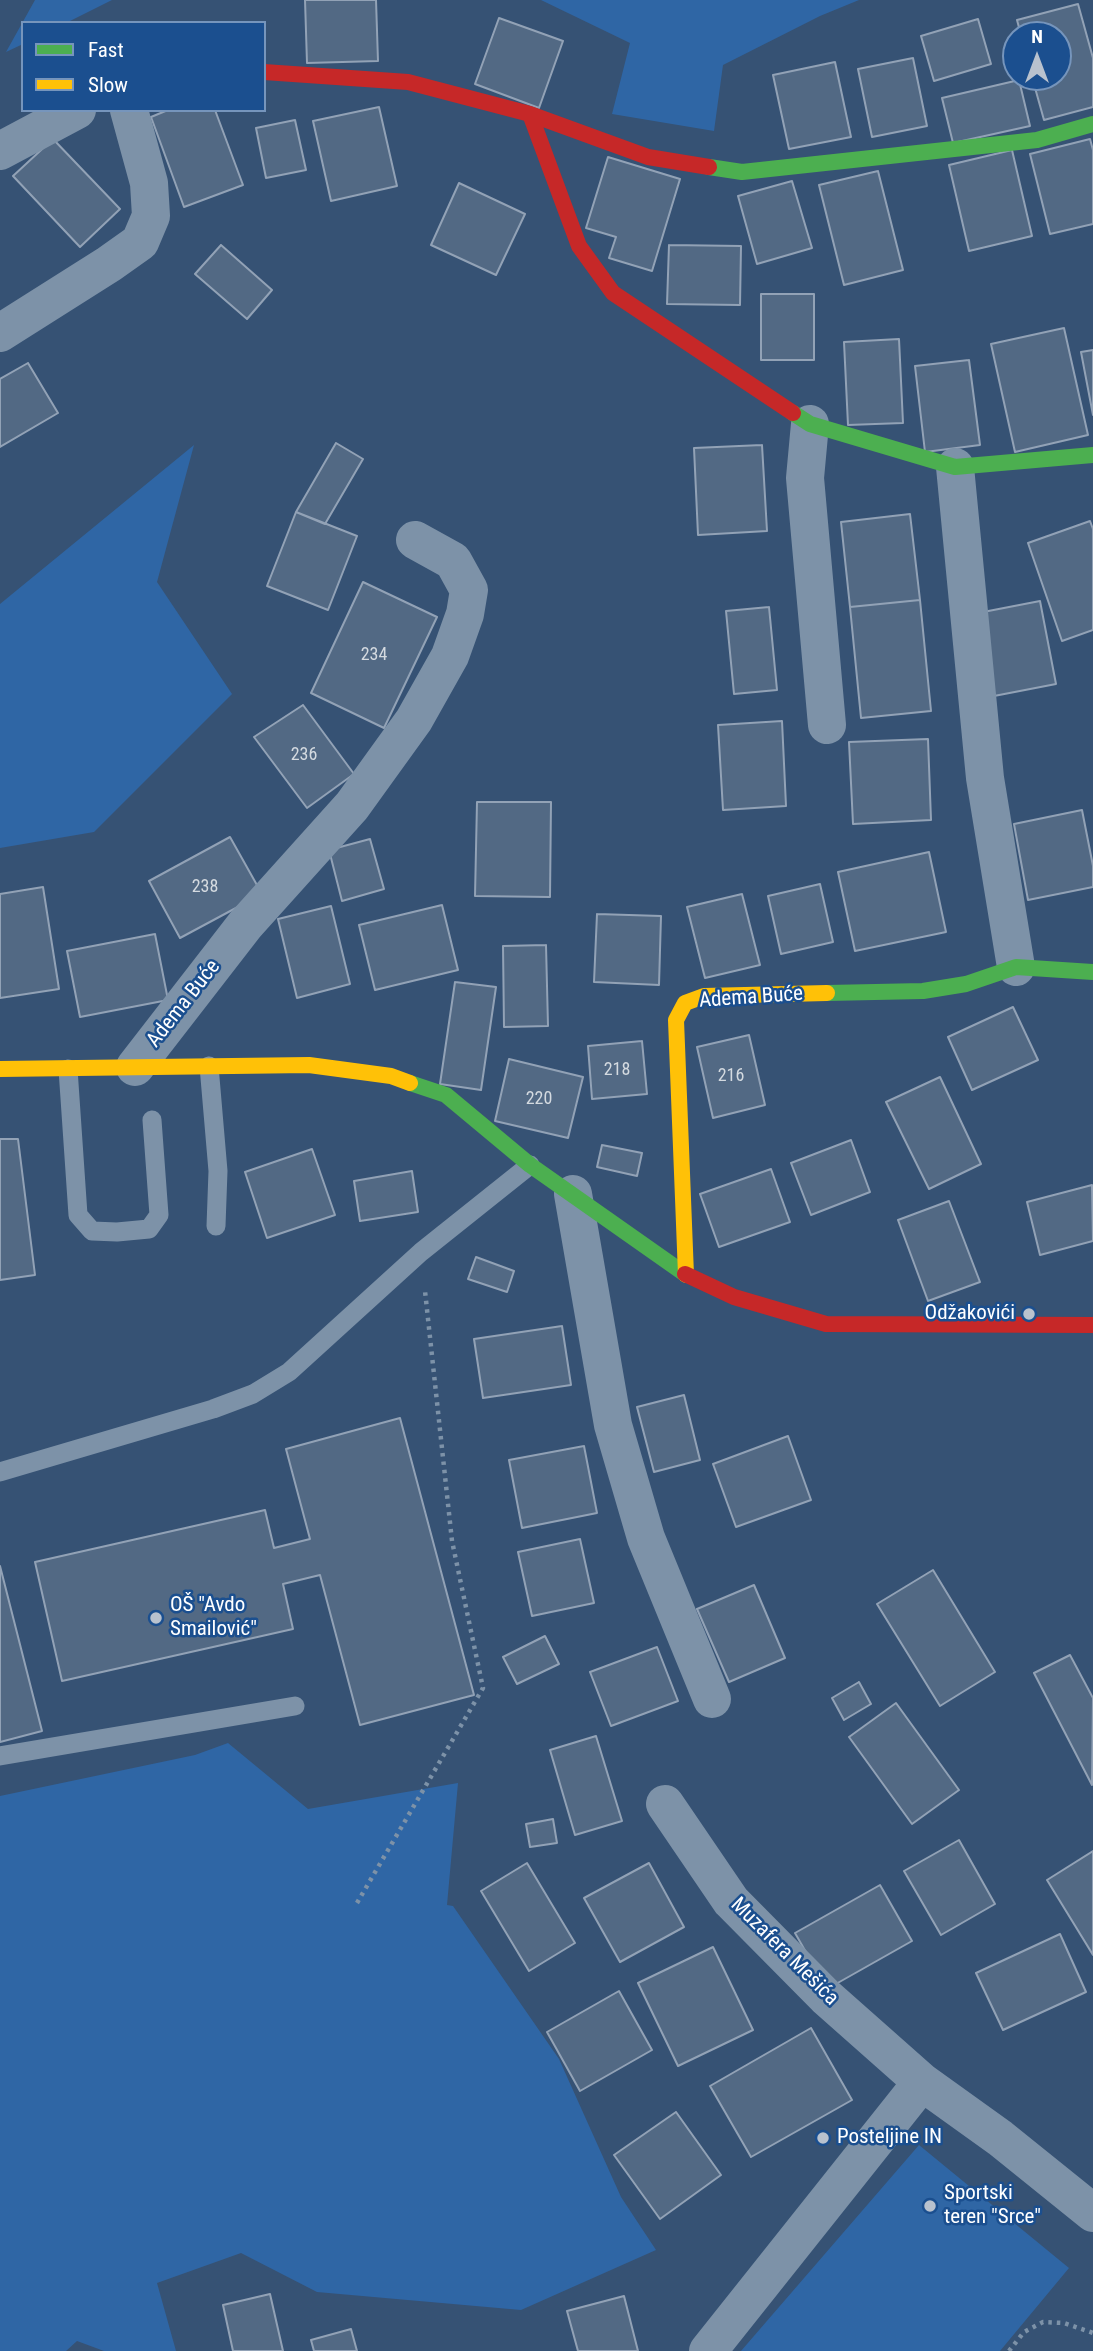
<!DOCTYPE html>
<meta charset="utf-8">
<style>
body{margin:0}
#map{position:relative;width:1093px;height:2351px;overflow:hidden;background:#365274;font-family:"Roboto Condensed",sans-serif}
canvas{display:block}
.legend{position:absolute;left:21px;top:21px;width:245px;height:91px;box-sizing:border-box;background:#1b4f8f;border:2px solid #7695bc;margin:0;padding:9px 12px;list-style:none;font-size:21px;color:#fff}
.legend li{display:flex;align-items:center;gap:14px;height:35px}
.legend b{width:35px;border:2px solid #7695bc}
.north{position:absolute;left:1002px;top:21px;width:70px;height:70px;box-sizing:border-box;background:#1b4f8f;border:2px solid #7695bc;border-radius:50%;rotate:0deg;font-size:19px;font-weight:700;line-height:28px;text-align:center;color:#fff}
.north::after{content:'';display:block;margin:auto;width:24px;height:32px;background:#b9c2ce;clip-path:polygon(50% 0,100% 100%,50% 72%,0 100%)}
</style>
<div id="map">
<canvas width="1093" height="2351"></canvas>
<ul class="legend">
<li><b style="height:9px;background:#4caf50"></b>Fast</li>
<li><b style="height:9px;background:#ffc107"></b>Slow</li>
</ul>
<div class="north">N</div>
</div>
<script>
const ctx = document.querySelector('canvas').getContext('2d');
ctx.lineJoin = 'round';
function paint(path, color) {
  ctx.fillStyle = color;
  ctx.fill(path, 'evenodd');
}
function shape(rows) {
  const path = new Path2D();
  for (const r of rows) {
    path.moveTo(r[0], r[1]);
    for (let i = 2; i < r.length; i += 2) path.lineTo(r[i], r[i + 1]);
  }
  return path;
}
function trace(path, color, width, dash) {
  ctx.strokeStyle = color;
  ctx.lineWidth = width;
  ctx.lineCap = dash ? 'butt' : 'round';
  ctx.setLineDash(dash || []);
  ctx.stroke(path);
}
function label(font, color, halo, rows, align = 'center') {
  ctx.font = font + ' "Roboto Condensed",sans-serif';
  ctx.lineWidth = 5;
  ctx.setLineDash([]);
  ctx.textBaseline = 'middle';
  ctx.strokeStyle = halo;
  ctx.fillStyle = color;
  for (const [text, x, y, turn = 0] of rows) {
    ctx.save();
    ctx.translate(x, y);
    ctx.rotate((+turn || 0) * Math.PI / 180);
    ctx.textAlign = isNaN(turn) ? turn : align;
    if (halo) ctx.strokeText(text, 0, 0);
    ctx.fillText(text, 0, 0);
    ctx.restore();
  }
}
paint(shape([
 [35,0,112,0,66,23,23,23,23,44,6,52],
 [541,0,859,0,820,16,723,65,714,131,612,114,630,43],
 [194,445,157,582,232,694,94,832,0,848,0,604],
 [228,1743,308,1809,458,1783,447,1905,453,1906,559,2059,621,2197,656,2250,521,2310,317,2292,241,2253,157,2283,176,2351,104,2351,77,2341,66,2351,0,2351,0,1796,195,1755],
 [919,2145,1069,2268,1000,2351,741,2351]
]), '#2f66a5');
const building = shape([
 [305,0,376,0,378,61,307,63,305,0],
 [1078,4,1093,58,1093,107,1044,120,1032,77,1058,77,1058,35,1021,35,1017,20,1078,4],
 [499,18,563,41,539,108,475,84,499,18],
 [978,19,991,64,934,81,921,36,978,19],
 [913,58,927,126,872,137,858,69,913,58],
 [835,62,851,137,789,149,773,75,835,62],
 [1019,80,1030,126,953,143,942,98,1019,80],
 [379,107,397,186,331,201,313,121,379,107],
 [168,110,215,110,243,185,184,207,151,117,168,110],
 [295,120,306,170,266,178,256,128,295,120],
 [53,139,120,209,80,247,13,176,53,139],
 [1090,139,1093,150,1093,224,1050,234,1030,154,1090,139],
 [1012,150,1032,236,969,251,949,165,1012,150],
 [608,157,680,179,652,271,609,258,616,237,586,228,608,157],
 [878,171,903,270,844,285,819,185,878,171],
 [792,181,812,248,757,264,738,196,792,181],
 [459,183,525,214,496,275,431,245,459,183],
 [221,245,272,290,247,319,195,274,221,245],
 [669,245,741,246,740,305,667,304,669,245],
 [761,294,814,294,814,360,761,360,761,294],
 [1064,328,1088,435,1015,452,991,344,1064,328],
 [899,339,903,423,848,425,844,342,899,339],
 [1093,350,1093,415,1081,352,1093,350],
 [969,360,980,445,925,452,915,366,969,360],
 [28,363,58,413,0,447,0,379,28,363],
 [336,443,363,459,325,524,296,512,336,443],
 [762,445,767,531,698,535,694,448,762,445],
 [296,512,357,536,328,610,267,586,296,512],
 [910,514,920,600,850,607,841,522,910,514],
 [1090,521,1093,529,1093,630,1062,641,1028,543,1090,521],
 [363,582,437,617,384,728,311,693,363,582],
 [920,600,931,711,861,718,850,607,920,600],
 [1040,601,1056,684,994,696,978,613,1040,601],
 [769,607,777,690,734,694,726,611,769,607],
 [303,705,354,774,307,808,254,737,303,705],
 [782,721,786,806,723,810,718,725,782,721],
 [928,739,931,820,853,824,849,742,928,739],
 [477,802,551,802,550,897,475,896,477,802],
 [1082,810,1093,866,1093,887,1028,900,1014,824,1082,810],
 [230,837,262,894,180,938,149,881,230,837],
 [370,839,384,889,342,901,329,850,370,839],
 [929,852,946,932,855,951,838,872,929,852],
 [820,884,833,942,781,954,768,896,820,884],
 [43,887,59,989,0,998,0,894,43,887],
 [742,894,760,965,705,978,687,907,742,894],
 [442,905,458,970,375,990,359,925,442,905],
 [331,906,350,984,297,998,278,919,331,906],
 [597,914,661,916,659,985,594,982,597,914],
 [155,934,168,1000,80,1017,67,951,155,934],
 [546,945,548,1026,504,1027,503,946,546,945],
 [455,982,496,987,481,1090,440,1084,455,982],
 [1013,1007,1038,1060,972,1090,948,1037,1013,1007],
 [749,1035,765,1105,713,1118,697,1047,749,1035],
 [642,1041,647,1094,592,1099,588,1046,642,1041],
 [509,1059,583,1077,568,1138,495,1121,509,1059],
 [940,1077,981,1164,929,1189,886,1102,940,1077],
 [0,1139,18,1139,35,1275,0,1280,0,1139],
 [851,1140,870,1192,811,1215,791,1163,851,1140],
 [602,1145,642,1153,637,1176,597,1167,602,1145],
 [312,1149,335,1215,267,1238,245,1172,312,1149],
 [771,1169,790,1222,719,1247,700,1194,771,1169],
 [412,1171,418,1212,360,1221,354,1181,412,1171],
 [1092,1185,1093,1241,1040,1255,1027,1202,1092,1185],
 [949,1201,980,1282,928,1301,898,1220,949,1201],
 [476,1257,514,1271,507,1292,468,1279,476,1257],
 [562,1326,571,1385,483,1398,474,1339,562,1326],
 [684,1395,700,1460,654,1472,637,1407,684,1395],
 [400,1418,474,1695,360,1725,320,1575,283,1584,293,1629,62,1681,35,1562,265,1510,274,1548,310,1539,286,1449,400,1418],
 [788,1436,811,1500,736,1527,713,1464,788,1436],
 [584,1446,597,1513,522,1528,509,1460,584,1446],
 [580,1539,594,1603,532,1616,518,1552,580,1539],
 [0,1566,42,1731,0,1742,0,1566],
 [933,1570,995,1672,940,1706,877,1604,933,1570],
 [754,1585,785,1658,729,1682,697,1609,754,1585],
 [545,1636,559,1664,517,1684,503,1657,545,1636],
 [657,1647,678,1701,611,1726,590,1672,657,1647],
 [1070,1655,1093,1698,1092,1785,1034,1673,1070,1655],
 [859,1682,871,1704,844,1720,832,1698,859,1682],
 [896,1703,959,1790,912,1824,849,1737,896,1703],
 [596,1736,622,1821,575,1835,550,1750,596,1736],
 [553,1819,557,1843,530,1847,526,1824,553,1819],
 [959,1840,995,1904,941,1935,904,1871,959,1840],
 [1093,1851,1093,1955,1047,1880,1093,1851],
 [527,1863,575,1943,529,1971,481,1891,527,1863],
 [649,1863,684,1927,620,1962,584,1898,649,1863],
 [880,1885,912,1941,827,1989,795,1933,880,1885],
 [1060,1934,1086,1992,1003,2030,976,1973,1060,1934],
 [713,1947,753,2030,678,2066,638,1983,713,1947],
 [619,1991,652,2050,580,2091,547,2032,619,1991],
 [811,2028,852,2100,751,2157,710,2086,811,2028],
 [676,2112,721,2175,660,2219,614,2155,676,2112],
 [270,2294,283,2351,233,2351,223,2305,270,2294],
 [624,2296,638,2351,578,2351,567,2311,624,2296],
 [351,2329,357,2351,314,2351,311,2340,351,2329]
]);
paint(building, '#526984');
trace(building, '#92a2b6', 2);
trace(shape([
 [357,1903,483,1688,452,1541,425,1291],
 [1009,2351,1024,2332,1043,2322,1064,2323,1093,2333]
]), '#7d92a8', 4.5, [3.5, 5]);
trace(shape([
 [209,1066,218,1171,216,1226],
 [68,1069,78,1215,92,1231,117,1232,149,1229,159,1215,152,1120],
 [0,1472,213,1409,253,1394,289,1372,421,1252,530,1165],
 [0,1756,295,1706]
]), '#7d92a8', 19);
trace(shape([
 [0,151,77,110],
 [0,333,109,264,140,242,151,216,149,183,129,110],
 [810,424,805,478,827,725],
 [955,467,985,778,1016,967],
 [135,1067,245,925,352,806,414,720,450,656,465,614,469,590,453,561,415,540],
 [573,1194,613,1425,646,1538,712,1699],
 [665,1804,731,1901,826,1997,922,2082,1000,2138,1093,2213],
 [708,2351,922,2082]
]), '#7d92a8', 38);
trace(shape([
 [709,167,742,172,1037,140,1093,124],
 [793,413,810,424,955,467,1093,455],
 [827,993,923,991,966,984,1016,967,1093,972],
 [410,1083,446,1095,530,1165,685,1274]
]), '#4caf50', 16);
trace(shape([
 [0,1069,309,1065,391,1076,410,1083],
 [686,1275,676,1020,685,1003,704,996,827,993]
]), '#ffc107', 16);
trace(shape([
 [264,72,408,82,530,114,648,157,709,167],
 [530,114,579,246,613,293,793,413],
 [685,1274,734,1297,826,1324,1093,1325]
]), '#c62828', 16);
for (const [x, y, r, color] of [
 [1029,1314,7,"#b9c2ce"],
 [156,1618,7,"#b9c2ce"],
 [823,2138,7,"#b9c2ce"],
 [930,2206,7,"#b9c2ce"]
]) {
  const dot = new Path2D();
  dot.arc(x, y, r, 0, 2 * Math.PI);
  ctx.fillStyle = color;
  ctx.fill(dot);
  trace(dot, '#1b4f8f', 2.5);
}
label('18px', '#d4dae0', null, [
 ["234",374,655],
 ["236",304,755],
 ["238",205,887],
 ["218",617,1070],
 ["216",731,1076],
 ["220",539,1099]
]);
label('21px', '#fff', '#1b4f8f', [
 ["Adema Buće",751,998,-4],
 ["Adema Buće",184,1004,-52],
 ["Muzafera Mešića",784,1952,45]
]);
label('21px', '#fff', '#1b4f8f', [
 ["Odžakovići",1015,1314,"right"],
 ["OŠ \"Avdo",170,1606],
 ["Smailović\"",170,1630],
 ["Posteljine IN",837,2138],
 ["Sportski",944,2194],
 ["teren \"Srce\"",944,2218]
], 'left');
</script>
